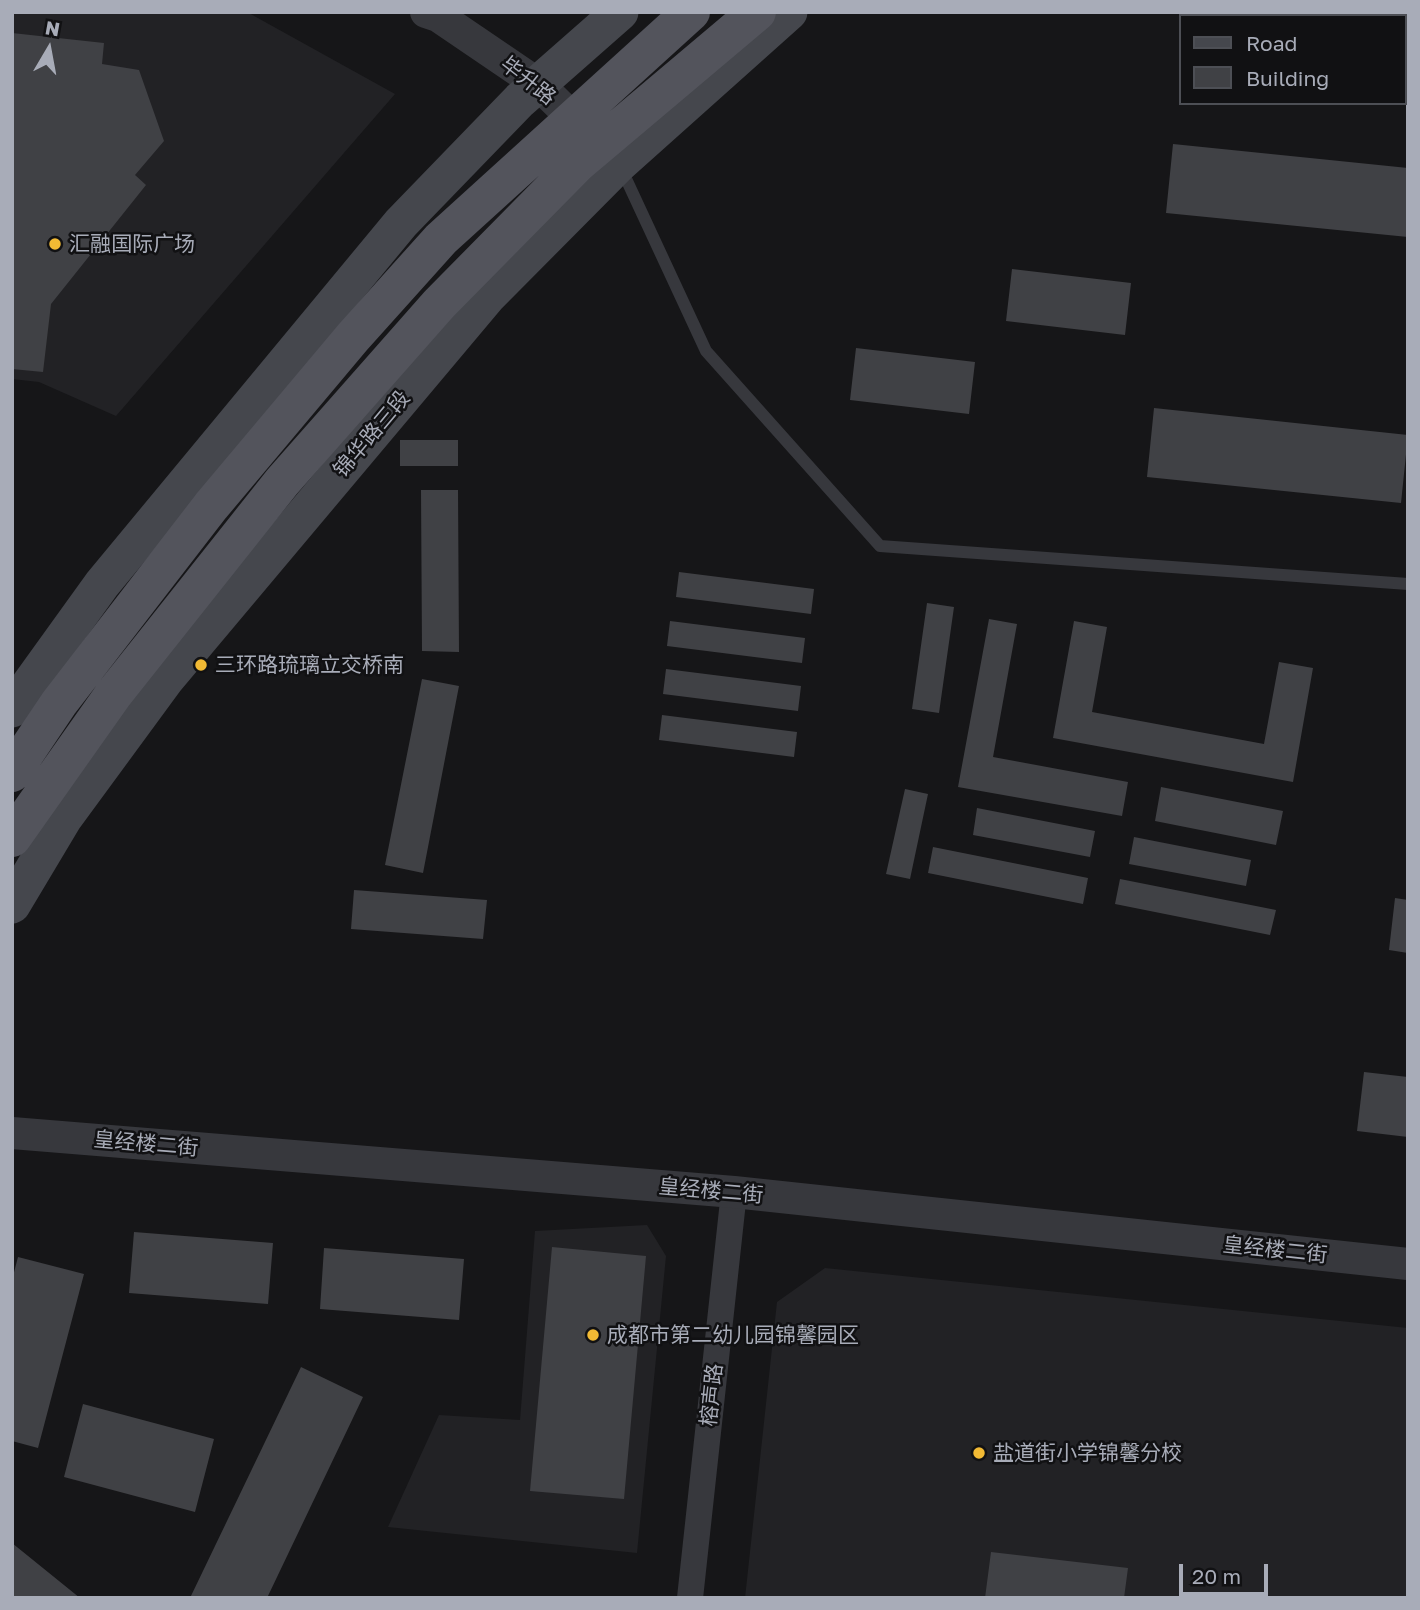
<!DOCTYPE html>
<meta charset="utf-8">
<style>
body{margin:0}
#map{position:relative;width:1420px;height:1610px;overflow:hidden;background:#161618;font-family:"Golos Text",sans-serif}
canvas{display:block}
.frame{position:absolute;inset:0;border:14px solid #a8acb8;pointer-events:none}
.legend{position:absolute;left:1179px;top:14px;width:228px;height:91px;box-sizing:border-box;background:#111113;border:2px solid #4d4f55;margin:0;padding:9px 12px;list-style:none;font-size:21px;color:#a8acb8}
.legend li{display:flex;align-items:center;gap:14px;height:35px}
.legend b{width:35px;border:2px solid #4d4f55}
.north{position:absolute;left:14px;top:14px;width:70px;height:70px;-webkit-text-stroke:5px #111113;paint-order:stroke;rotate:10deg;font-size:19px;font-weight:700;line-height:28px;text-align:center;color:#a8acb8}
.north::after{content:'';display:block;margin:auto;width:24px;height:32px;background:#a8acb8;clip-path:polygon(50% 0,100% 100%,50% 72%,0 100%)}
.scale{position:absolute;left:1179px;top:1564px;width:89px;height:32px;box-sizing:border-box;border:4px solid #a8acb8;border-top:0;padding-left:9px;font-size:21px;line-height:24px;white-space:nowrap;color:#a8acb8;-webkit-text-stroke:5px #111113;paint-order:stroke}
</style>
<div id="map">
<canvas width="1420" height="1610"></canvas>
<div class="frame"></div>
<ul class="legend">
<li><b style="height:9px;background:#45474d"></b>Road</li>
<li><b style="height:19px;background:#404145"></b>Building</li>
</ul>
<div class="north">N</div>
<div class="scale">20 m</div>
</div>
<script>
const ctx = document.querySelector('canvas').getContext('2d');
ctx.lineJoin = 'round';
function paint(path, color) {
  ctx.fillStyle = color;
  ctx.fill(path, 'evenodd');
}
function shape(rows) {
  const path = new Path2D();
  for (const r of rows) {
    path.moveTo(r[0], r[1]);
    for (let i = 2; i < r.length; i += 2) path.lineTo(r[i], r[i + 1]);
  }
  return path;
}
function trace(path, color, width, dash) {
  ctx.strokeStyle = color;
  ctx.lineWidth = width;
  ctx.lineCap = dash ? 'butt' : 'round';
  ctx.setLineDash(dash || []);
  ctx.stroke(path);
}
function label(font, color, halo, rows, align = 'center') {
  ctx.font = font + ' "Golos Text","Noto Sans SC",sans-serif';
  ctx.lineWidth = 5;
  ctx.setLineDash([]);
  ctx.textBaseline = 'middle';
  ctx.strokeStyle = halo;
  ctx.fillStyle = color;
  for (const [text, x, y, turn = 0] of rows) {
    ctx.save();
    ctx.translate(x, y);
    ctx.rotate((+turn || 0) * Math.PI / 180);
    ctx.textAlign = isNaN(turn) ? turn : align;
    if (halo) ctx.strokeText(text, 0, 0);
    ctx.fillText(text, 0, 0);
    ctx.restore();
  }
}
paint(shape([
 [12,12,247,12,395,94,116,416,39,382,12,379],
 [647,1225,666,1256,637,1553,388,1527,439,1415,520,1420,535,1231],
 [825,1268,1408,1328,1408,1598,745,1598,777,1302]
]), '#222225');
paint(shape([
 [12,33,104,43,102,64,139,70,164,141,135,175,146,185,51,304,43,372,12,369],
 [1173,144,1408,168,1408,237,1166,213],
 [1012,269,1131,283,1125,335,1006,321],
 [856,348,975,362,969,414,850,400],
 [1154,408,1408,435,1401,503,1147,477],
 [400,440,458,440,458,466,400,466],
 [421,490,458,490,459,652,422,651],
 [679,572,814,589,811,614,676,597],
 [927,603,954,607,939,713,912,709],
 [989,619,1017,624,993,757,1128,782,1122,816,958,787],
 [670,621,805,638,802,663,667,646],
 [1074,621,1107,627,1092,712,1264,744,1279,662,1313,668,1293,782,1053,738],
 [666,669,801,686,798,711,663,694],
 [422,679,459,686,423,873,385,865],
 [662,715,797,732,794,757,659,740],
 [1161,787,1283,811,1276,845,1155,821],
 [905,789,928,794,910,879,886,874],
 [977,808,1095,831,1090,857,973,835],
 [1134,837,1251,860,1246,886,1129,864],
 [933,847,1088,878,1083,904,928,873],
 [1120,879,1276,910,1270,935,1115,904],
 [354,890,487,900,483,939,351,929],
 [1395,898,1408,900,1408,953,1389,950],
 [1364,1072,1408,1077,1408,1137,1357,1131],
 [134,1232,273,1243,268,1304,129,1293],
 [552,1247,646,1256,624,1499,530,1491],
 [324,1248,464,1259,459,1320,320,1309],
 [18,1257,84,1274,38,1448,12,1441,12,1280],
 [301,1367,363,1397,267,1598,190,1598],
 [83,1404,214,1439,195,1512,64,1477],
 [12,1543,80,1598,12,1598],
 [991,1552,1128,1568,1124,1598,985,1598]
]), '#404145');
trace(shape([
 [621,168,706,351,880,546,1408,584]
]), '#37383d', 12);
trace(shape([
 [690,1598,734,1192]
]), '#37383d', 26);
trace(shape([
 [426,12,438,16,538,84,589,134],
 [12,1133,734,1192,1408,1264]
]), '#37383d', 32);
trace(shape([
 [12,709,102,584,401,223,520,100,620,12],
 [12,905,64,818,166,679,487,297,619,164,789,12]
]), '#45474d', 37);
trace(shape([
 [12,773,59,703,211,506,353,337,441,239,691,12],
 [12,838,113,695,282,482,439,304,578,163,757,12]
]), '#53545c', 38);
for (const [x, y, r, color] of [
 [55,244,7,"#f2ba34"],
 [201,665,7,"#f2ba34"],
 [593,1335,7,"#f2ba34"],
 [979,1453,7,"#f2ba34"]
]) {
  const dot = new Path2D();
  dot.arc(x, y, r, 0, 2 * Math.PI);
  ctx.fillStyle = color;
  ctx.fill(dot);
  trace(dot, '#111113', 2.5);
}
label('21px', '#a8acb8', '#111113', [
 ["毕升路",528,81,38],
 ["锦华路三段",372,434,-50],
 ["皇经楼二街",146,1144,5],
 ["皇经楼二街",711,1191,5],
 ["皇经楼二街",1275,1250,6],
 ["榕声路",712,1395,-84]
]);
label('21px', '#a8acb8', '#111113', [
 ["汇融国际广场",69,244],
 ["三环路琉璃立交桥南",215,665],
 ["成都市第二幼儿园锦馨园区",607,1335],
 ["盐道街小学锦馨分校",993,1453]
], 'left');
</script>
